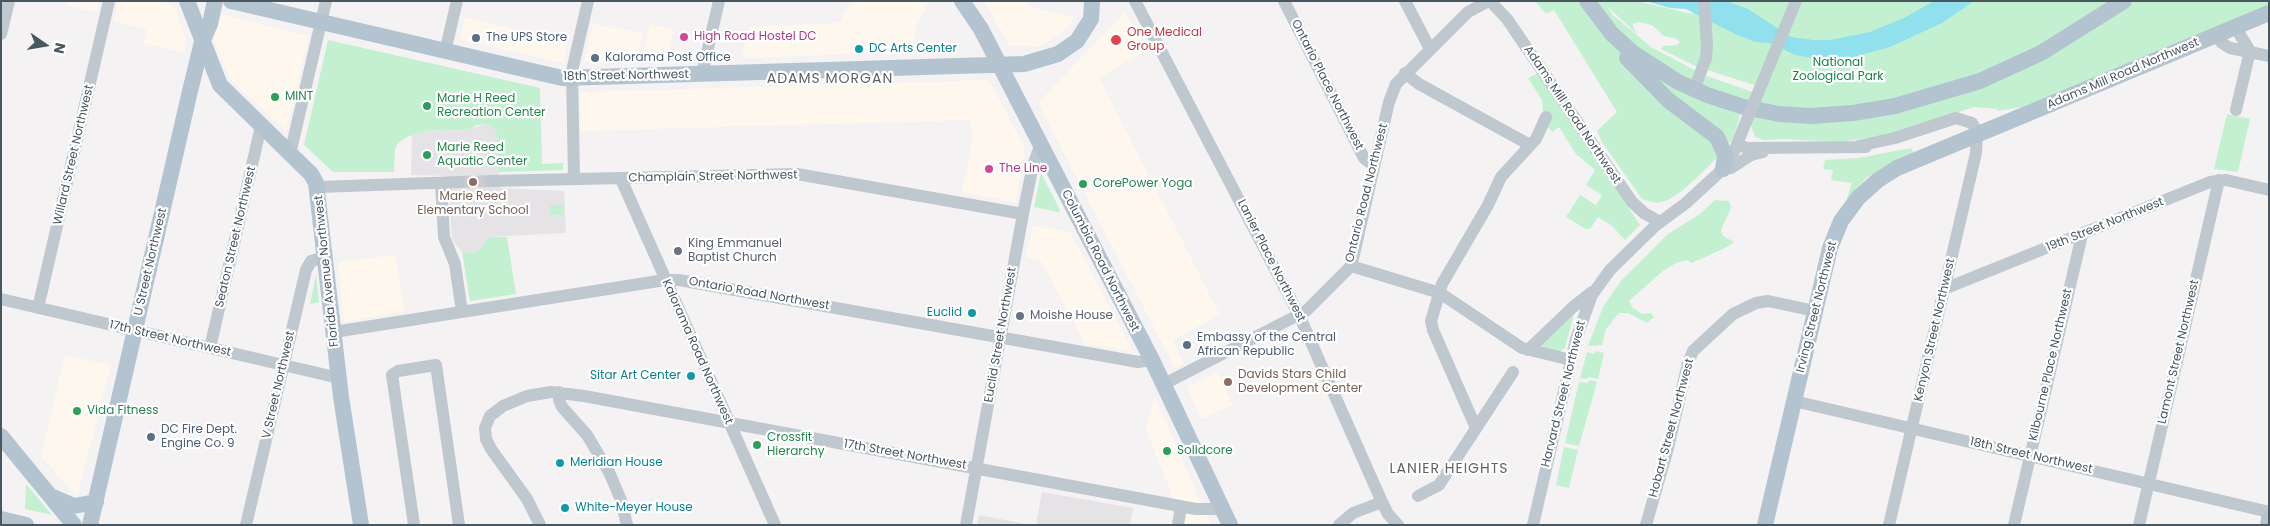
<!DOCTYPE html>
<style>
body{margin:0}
#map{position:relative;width:2270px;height:526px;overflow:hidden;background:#f4f2f3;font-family:Poppins,sans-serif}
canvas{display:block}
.frame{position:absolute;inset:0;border:2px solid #4a5760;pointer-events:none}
.north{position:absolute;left:20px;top:20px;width:50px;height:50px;-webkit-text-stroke:4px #fff;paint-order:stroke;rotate:103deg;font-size:14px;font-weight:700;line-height:20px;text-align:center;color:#4a5760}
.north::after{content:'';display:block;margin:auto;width:18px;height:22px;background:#4a5760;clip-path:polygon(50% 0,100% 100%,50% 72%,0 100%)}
</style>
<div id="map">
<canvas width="2270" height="526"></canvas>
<div class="frame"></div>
<div class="north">N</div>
</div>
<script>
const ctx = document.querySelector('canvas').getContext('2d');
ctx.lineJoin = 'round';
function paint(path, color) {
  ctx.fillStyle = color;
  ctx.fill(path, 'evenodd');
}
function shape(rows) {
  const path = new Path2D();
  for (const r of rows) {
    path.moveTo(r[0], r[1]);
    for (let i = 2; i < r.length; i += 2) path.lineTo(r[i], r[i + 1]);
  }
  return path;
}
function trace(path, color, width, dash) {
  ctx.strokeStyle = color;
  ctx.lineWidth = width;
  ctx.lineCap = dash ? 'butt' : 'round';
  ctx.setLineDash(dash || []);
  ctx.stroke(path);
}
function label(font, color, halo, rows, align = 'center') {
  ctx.font = font + ' Poppins,sans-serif';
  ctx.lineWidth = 4.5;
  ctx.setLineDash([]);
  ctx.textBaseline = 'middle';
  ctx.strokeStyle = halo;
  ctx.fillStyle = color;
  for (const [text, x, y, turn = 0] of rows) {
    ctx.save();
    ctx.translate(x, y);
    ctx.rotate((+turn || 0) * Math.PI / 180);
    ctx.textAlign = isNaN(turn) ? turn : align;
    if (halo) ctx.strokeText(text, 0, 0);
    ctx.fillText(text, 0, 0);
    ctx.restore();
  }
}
paint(shape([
 [67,1,99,1,97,12,66,5],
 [118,1,163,1,174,6,186,39,183,52,144,44,146,29,114,21],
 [851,1,929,1,915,29,913,52,742,58,749,27,839,23],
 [984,1,1029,1,1028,7,1075,17,1061,34,1038,47,1009,46],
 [1125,12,1147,50,1099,78,1220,315,1172,340,1184,363,1175,368,1038,103],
 [224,15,309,36,286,131,230,79,214,41,217,18],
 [465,17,567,43,563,63,460,40],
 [593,23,643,34,637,61,584,62],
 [650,24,674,30,667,60,641,60],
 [987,80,991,84,1024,146,1024,154,1016,203,962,192,972,143,971,120,581,131,580,92],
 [1033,225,1070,232,1133,352,1085,344,1041,261,1026,257],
 [395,255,405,311,344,322,338,262],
 [65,355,111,365,77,497,41,456],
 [1217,372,1233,405,1201,419,1187,387],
 [1154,396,1211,525,1184,525,1146,430]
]), '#fdf7ee');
paint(shape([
 [486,124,496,130,500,188,564,191,566,233,489,237,479,249,473,253,462,252,455,244,452,238,447,176,411,175,412,135,422,131,470,129],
 [1042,492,1133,508,1130,525,1036,525],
 [979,515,1031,525,977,525]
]), '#e5e3e5');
paint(shape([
 [1535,1,1638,1,1692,14,1691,1,2269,1,2269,6,2022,107,1997,111,1997,109,1974,107,1895,133,1841,142,1784,139,1763,140,1755,137,1751,125,1741,112,1733,139,1708,167,1682,191,1668,200,1657,203,1642,199,1602,142,1597,131,1617,112,1554,10,1546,14],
 [1607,6,1638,35,1633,27,1633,24,1638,22,1652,25,1664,36,1677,39,1680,42,1677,45,1663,46,1661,49,1695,66,1763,88,1761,95,1704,75,1651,47,1613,15],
 [328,40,540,88,542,164,563,163,563,170,499,172,496,130,486,124,477,125,470,129,422,131,405,138,398,143,395,149,394,172,333,172,304,145],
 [1538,73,1640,225,1625,240,1612,226,1598,217,1590,229,1586,229,1566,217,1580,195,1596,205,1602,195,1586,185,1595,170,1576,154,1559,127,1552,132,1548,127,1543,114,1542,100,1528,78],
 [2227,114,2250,119,2238,172,2214,169],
 [1911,148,1914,153,1877,171,1866,178,1846,201,1852,183,1831,180,1833,170,1823,169,1825,160,1858,158],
 [1041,173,1060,210,1058,212,1034,207],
 [1715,200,1729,201,1731,208,1721,230,1723,236,1734,242,1727,247,1692,263,1687,260,1676,263,1664,270,1629,301,1633,308,1642,314,1651,313,1654,317,1647,323,1628,313,1619,313,1606,329,1602,345,1588,346,1603,307,1620,282,1668,234,1700,214],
 [550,205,564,205,564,215,550,215],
 [489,237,507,237,516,294,470,301,462,252,473,253,479,249],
 [316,274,319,302,310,304],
 [1574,314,1565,348,1559,352,1541,347,1541,345],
 [1596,351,1604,353,1598,379,1588,377,1587,379,1580,378,1587,352,1594,354],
 [1589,380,1597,382,1579,446,1565,443,1579,382,1588,383],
 [1564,447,1578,450,1569,488,1556,485],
 [26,484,52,515,25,509]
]), '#c3f0d1');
paint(shape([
 [1645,1,1726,1,1748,9,1791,37,1813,40,1830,40,1870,32,1904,18,1934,1,1974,1,1942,23,1890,47,1853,57,1812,58,1795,55,1770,43,1756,42,1737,35,1686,9,1670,8]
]), '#90e0ed');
trace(shape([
 [460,182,490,181]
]), '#cacbce', 12, [12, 6]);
trace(shape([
 [1135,1,1299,315,1382,502,1388,514,1398,525],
 [1284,1,1364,158,1374,166],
 [1405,1,1430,49],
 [1490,1,1507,19,1632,202,1644,213,1660,222],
 [2235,27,2250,51],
 [1,34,9,1],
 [2216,36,2222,43,2230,48,2269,56],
 [445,52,457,1],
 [1405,73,1419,84,1530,145],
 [702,74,719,1],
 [1694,90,1706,58,1707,45,1704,1],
 [2236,110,2250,51],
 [1737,145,1748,148,1866,147],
 [1858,146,1895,138,1956,118,1972,123,1977,131,1976,153,1889,525],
 [290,154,326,1],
 [1725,169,1731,168,1751,155,1763,152],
 [574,179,572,71,588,1],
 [621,179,775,525],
 [490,181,797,174,1023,214],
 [441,183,444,237,455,264,462,312],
 [318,187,460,182],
 [1351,266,1440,293,1522,348,1571,360],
 [1944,289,2210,182,2226,180,2269,190],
 [1,299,339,378],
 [38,308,109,1],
 [334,332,665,280,679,280,1138,362,1152,360],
 [210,348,261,126],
 [1528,350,1573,307,1592,292],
 [1164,384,1306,311,1349,268,1352,263,1389,102,1396,84,1468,12,1489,1],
 [559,392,559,400,562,407,587,435,609,472,621,500,627,525],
 [1794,401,2269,512],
 [1476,428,1433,330,1431,321,1442,284,1488,205,1501,177,1536,139,1546,117],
 [1418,496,1439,485,1513,372],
 [246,525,306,270,311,261,325,257],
 [414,525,392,375,398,371,436,365,459,525],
 [540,525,527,499,491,449,486,439,485,428,490,416,503,406,527,396,551,392,584,396,1196,509,1214,509,1221,505],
 [966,525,1023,214,1033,165,1040,146],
 [1178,525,1181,506],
 [1339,525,1353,513,1382,502],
 [1533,525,1576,339,1592,295,1610,270,1655,226,1686,203,1723,169,1731,159,1746,122],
 [1646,525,1668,448,1688,363,1693,351,1733,314,1756,303,1768,301,1815,311],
 [2014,525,2082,235],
 [2139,525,2219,180]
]), '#bec8ce', 12);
trace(shape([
 [187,1,220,85,311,174,316,183,341,397,361,525],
 [231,1,562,78,1024,64,1058,54,1077,41,1091,19,1092,1],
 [962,1,981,29,1152,360,1230,525],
 [1587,1,1612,34,1633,53,1678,82,1707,95,1744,107,1779,114,1811,116,1853,113,1895,106,1980,81,2041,53,2124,1],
 [1627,58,1668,100,1717,137,1725,155,1723,169],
 [1,436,74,525],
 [53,497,74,506,96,502],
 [1,519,26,525],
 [90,525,190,91,202,42,210,24,215,1],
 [1765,525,1830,248,1841,221,1858,198,1878,180,1897,168,2269,13],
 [2268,525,2269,519]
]), '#b3c4d0', 16);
trace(shape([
 [1746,122,1796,1]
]), '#bec8ce', 12);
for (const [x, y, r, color] of [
 [684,37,5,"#d1479c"],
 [476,38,5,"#5c6f8a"],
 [1116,40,6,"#e0444e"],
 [859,49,5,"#0f9aa8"],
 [595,58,5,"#5c6f8a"],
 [275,97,5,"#2e9e5b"],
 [427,106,5,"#2e9e5b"],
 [427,155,5,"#2e9e5b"],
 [989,169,5,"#d1479c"],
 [473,182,5,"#8d6e63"],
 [1083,184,5,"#2e9e5b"],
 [678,251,5,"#6b7280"],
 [972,313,5,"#0f9aa8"],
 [1020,316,5,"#6b7280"],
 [1187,345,5,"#5c6f8a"],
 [691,376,5,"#0f9aa8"],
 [1228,382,5,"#8d6e63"],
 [77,411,5,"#2e9e5b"],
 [151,437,5,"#5c6f8a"],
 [757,445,5,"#2e9e5b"],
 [1167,451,5,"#2e9e5b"],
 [560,463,5,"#0f9aa8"],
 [565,508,5,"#0f9aa8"]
]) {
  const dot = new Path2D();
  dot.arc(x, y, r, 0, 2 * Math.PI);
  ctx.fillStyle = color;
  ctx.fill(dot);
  trace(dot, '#fff', 2);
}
label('12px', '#be3a42', '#fff', [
 ["One Medical",1127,33],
 ["Group",1127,47]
], 'left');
label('12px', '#b23c85', '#fff', [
 ["High Road Hostel DC",694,37],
 ["The Line",999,169]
], 'left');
label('12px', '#4e5e75', '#fff', [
 ["The UPS Store",486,38],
 ["Kalorama Post Office",605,58],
 ["Embassy of the Central",1197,338],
 ["African Republic",1197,352],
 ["DC Fire Dept.",161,430],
 ["Engine Co. 9",161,444]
], 'left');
label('12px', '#0d838f', '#fff', [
 ["DC Arts Center",869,49],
 ["Euclid",962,313,"right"],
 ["Sitar Art Center",681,376,"right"],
 ["Meridian House",570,463],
 ["White-Meyer House",575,508]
], 'left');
label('12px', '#188446', '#fff', [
 ["National",1838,63],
 ["Zoological Park",1838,77]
]);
label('12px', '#4a5760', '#fff', [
 ["Adams Mill Road Northwest",2123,74,-23],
 ["18th Street Northwest",626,76,-1],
 ["Ontario Place Northwest",1327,85,63],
 ["Adams Mill Road Northwest",1572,115,56],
 ["Willard Street Northwest",74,155,-77],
 ["Champlain Street Northwest",713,177,-1],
 ["Ontario Road Northwest",1367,193,-76],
 ["19th Street Northwest",2105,225,-22],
 ["Seaton Street Northwest",236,237,-77],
 ["Columbia Road Northwest",1100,261,63],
 ["Lanier Place Northwest",1271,261,63],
 ["U Street Northwest",151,262,-77],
 ["Florida Avenue Northwest",327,271,-96],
 ["Ontario Road Northwest",759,294,10],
 ["Irving Street Northwest",1817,307,-76],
 ["Kenyon Street Northwest",1935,330,-77],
 ["Euclid Street Northwest",1001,335,-80],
 ["17th Street Northwest",170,339,13],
 ["Kalorama Road Northwest",697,352,66],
 ["Lamont Street Northwest",2179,352,-77],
 ["Kilbourne Place Northwest",2051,365,-77],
 ["V Street Northwest",279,385,-77],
 ["Harvard Street Northwest",1564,394,-76],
 ["Hobart Street Northwest",1672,428,-75],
 ["17th Street Northwest",905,455,10],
 ["18th Street Northwest",2031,456,13]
]);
label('12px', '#27864d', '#fff', [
 ["MINT",285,97],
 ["Marie H Reed",437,99],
 ["Recreation Center",437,113],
 ["Marie Reed",437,148],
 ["Aquatic Center",437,162],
 ["CorePower Yoga",1093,184],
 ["Vida Fitness",87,411],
 ["Crossfit",767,438],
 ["Hierarchy",767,452],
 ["Solidcore",1177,451]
], 'left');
label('12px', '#785e54', '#fff', [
 ["Marie Reed",473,197],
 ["Elementary School",473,211],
 ["Davids Stars Child",1238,375,"left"],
 ["Development Center",1238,389,"left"]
]);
label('12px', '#5b616d', '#fff', [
 ["King Emmanuel",688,244],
 ["Baptist Church",688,258],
 ["Moishe House",1030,316]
], 'left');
ctx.letterSpacing = '1px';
label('14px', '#5f6367', '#fff', [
 ["ADAMS MORGAN",830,79],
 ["LANIER HEIGHTS",1449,469]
]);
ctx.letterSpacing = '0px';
</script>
